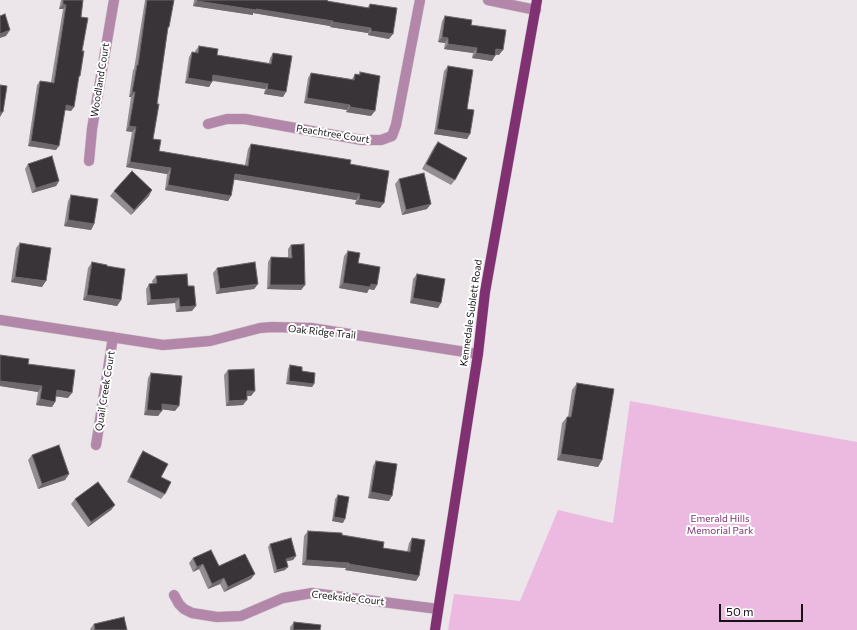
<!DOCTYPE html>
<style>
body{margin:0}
#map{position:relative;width:857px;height:630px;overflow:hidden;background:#ece6eb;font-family:Commissioner,sans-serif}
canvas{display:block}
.scale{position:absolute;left:719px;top:604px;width:84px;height:18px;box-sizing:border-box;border:2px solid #151314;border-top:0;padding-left:5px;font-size:12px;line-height:14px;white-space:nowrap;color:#151314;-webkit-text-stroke:3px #fff;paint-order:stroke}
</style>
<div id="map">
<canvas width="857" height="630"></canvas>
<div class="scale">50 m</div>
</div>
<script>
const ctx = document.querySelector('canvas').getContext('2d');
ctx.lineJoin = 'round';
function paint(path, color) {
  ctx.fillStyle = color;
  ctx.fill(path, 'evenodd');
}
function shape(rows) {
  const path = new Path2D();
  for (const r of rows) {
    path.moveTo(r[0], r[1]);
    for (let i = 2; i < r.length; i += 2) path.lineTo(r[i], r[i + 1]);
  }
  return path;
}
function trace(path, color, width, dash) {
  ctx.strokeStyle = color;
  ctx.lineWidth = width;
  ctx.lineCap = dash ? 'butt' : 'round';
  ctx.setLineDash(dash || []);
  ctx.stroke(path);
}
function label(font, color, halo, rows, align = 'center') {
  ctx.font = font + ' Commissioner,sans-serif';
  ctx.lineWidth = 4;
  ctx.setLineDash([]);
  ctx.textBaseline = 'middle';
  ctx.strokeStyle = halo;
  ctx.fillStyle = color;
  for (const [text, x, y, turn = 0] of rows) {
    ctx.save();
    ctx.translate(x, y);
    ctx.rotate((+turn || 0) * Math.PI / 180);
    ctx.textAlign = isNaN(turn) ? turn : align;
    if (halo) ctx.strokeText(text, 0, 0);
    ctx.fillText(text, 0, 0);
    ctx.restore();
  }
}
paint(shape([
 [630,401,857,442,857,630,448,630,454,594,520,601,558,510,613,523]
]), '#ecb9e0');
const minor = shape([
 [488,0,536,10],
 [208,124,227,119,245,119,362,140,381,140,392,136,396,125,420,0],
 [89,161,92,129,114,0],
 [0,320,163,345,210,341,260,328,272,327,311,328,478,354],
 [96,445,113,337],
 [174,595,179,604,184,609,192,613,217,617,241,616,283,598,312,593,438,609]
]);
const major = shape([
 [435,630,478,354,485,292,537,0]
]);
trace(minor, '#cac4c9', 11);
trace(major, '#cac4c9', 11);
trace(minor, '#b387a9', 10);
trace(major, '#803172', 10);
paint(shape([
 [61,0,83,0,81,17,82,51,80,76,78,79,74,107,71,111,65,110,65,112,56,150,28,146,37,85,40,81,51,82,63,9,59,9],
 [145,0,174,0,168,29,157,104,153,139,159,151,245,165,248,149,251,144,350,164,380,208,355,204,356,200,234,179,231,196,228,201,165,190,167,174,126,167,132,132,126,131,131,97,129,97,133,70,134,69],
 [194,0,328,0,327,1,367,8,370,4,389,39,368,35,368,33,330,27,330,26,253,13,253,15,193,6],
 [445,16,471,25,499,55,495,55,492,61,472,58,473,53,444,49,445,43,438,42,442,21],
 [199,46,217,55,269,63,270,58,273,53,283,97,264,94,265,89,212,81,209,87,185,83,189,57,192,52,195,52,195,51],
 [448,66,470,134,467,139,434,134,444,71],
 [360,72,371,116,346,112,347,110,304,103,308,78,311,73,352,79,355,74,359,74],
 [438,142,455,180,451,185,422,169,434,147],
 [28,164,59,181,56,186,32,193,25,169],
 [399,179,427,209,402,215,395,184],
 [114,191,149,196,131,215,110,196],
 [71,195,94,224,91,230,64,226,68,201],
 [20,243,42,287,11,282,16,248],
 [291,245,305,285,301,290,267,289,268,262,271,257,288,257,288,249],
 [348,251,358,263,377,285,374,290,369,289,367,293,339,288,344,256],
 [92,262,107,266,121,300,117,306,83,300,88,268],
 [217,268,258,284,254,289,216,294,213,273],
 [417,274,438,308,410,303,413,279],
 [156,276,188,286,192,311,176,312,175,303,147,305,146,289,149,284,153,284,152,281],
 [0,355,28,364,68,398,56,396,55,402,52,407,36,405,38,392,0,386],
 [290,365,302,371,314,384,312,387,286,384,288,369],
 [228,370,251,396,247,396,243,405,226,406,224,375],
 [151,373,175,411,162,409,158,416,144,415,148,378],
 [577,383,602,460,598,467,557,460,562,423,567,417,568,417,572,390],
 [143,451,165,494,161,499,127,482,139,457],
 [32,455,69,474,65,480,38,489,28,460],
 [376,461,389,501,368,498,373,466],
 [338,495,343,523,332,521,335,499],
 [75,499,115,505,111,510,88,527,71,504],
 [308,531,342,535,383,548,407,552,409,543,412,538,419,576,416,581,345,570,346,568,302,565,304,536],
 [270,544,296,556,293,560,287,561,285,570,274,573,268,547],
 [193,558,219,566,251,579,224,592,220,584,208,589,199,569,193,572,189,563],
 [294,622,320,630,290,630,290,627],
 [94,624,127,630,91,630,90,629]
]), '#928d92');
paint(shape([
 [197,1,256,9,333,21,330,26,253,13,253,15,193,6],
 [63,4,66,5,63,9,59,9],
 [333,22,371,28,368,33,330,27],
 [10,30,6,36,0,38,0,34],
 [371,31,393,34,389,39,368,35],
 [442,37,448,38,445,43,438,42],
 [448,44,477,48,473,53,444,49],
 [496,49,503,50,499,55,493,54],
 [476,53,495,56,492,61,472,58],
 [213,75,268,84,265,89,210,80],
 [188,78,212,82,209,87,185,83],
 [267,89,286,92,283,97,264,94],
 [132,92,135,92,131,97,129,97],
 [307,98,350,105,347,110,304,103],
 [66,105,74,107,71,111,65,110,62,115],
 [350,107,375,111,371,116,346,112],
 [0,112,3,112,0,117],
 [129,126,136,127,132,132,126,131],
 [437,129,470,134,467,139,434,134],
 [31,141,59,146,56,150,28,146],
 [130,162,171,168,167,174,126,167],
 [235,174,360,194,356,200,231,179],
 [59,181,56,186,32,193,36,188],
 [168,185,231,196,228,201,165,190],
 [152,190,149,196,131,215,134,210],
 [359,199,384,203,380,208,355,204],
 [431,204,427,209,402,215,406,210],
 [68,220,94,224,91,230,64,226],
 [15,277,46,281,42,287,11,282],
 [343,283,371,284,377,285,374,290,369,289,367,293,339,288],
 [258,284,254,289,216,294,220,289],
 [270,285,305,285,301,290,267,289],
 [87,295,121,300,117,306,83,300],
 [179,298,175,303,147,305,151,300],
 [413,298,441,303,438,308,410,303],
 [196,306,192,311,176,312,180,307],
 [0,381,42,386,38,392,0,386],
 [289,381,314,384,312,387,286,384],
 [57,390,72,393,68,398,53,396],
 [247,391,255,391,251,396,243,396],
 [40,399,55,402,52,407,36,405],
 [247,400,243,405,226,406,229,401],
 [162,404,179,406,175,411,159,409],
 [147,410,162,411,158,416,144,415],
 [561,454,602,460,598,467,557,460],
 [69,474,65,480,38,489,42,484],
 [371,492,392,496,389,501,368,498],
 [115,505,111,510,88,527,91,522],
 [334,517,345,519,343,523,332,521],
 [296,556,293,560,283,562,286,559],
 [306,560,349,563,346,568,302,565],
 [203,564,199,569,193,572,197,567],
 [349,564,419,576,416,581,345,570],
 [288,567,285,570,274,573,277,570],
 [255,574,251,579,224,592,228,587],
 [224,578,220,584,208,589,212,584]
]), '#6f696e');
const building = shape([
 [63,0,83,0,81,17,88,18,82,51,84,51,80,76,79,76,74,107,66,105,66,110,65,110,59,146,31,141,40,81,54,83,66,5,63,4,63,0],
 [147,0,174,0,169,27,168,27,157,104,159,104,153,139,161,140,159,151,248,166,251,144,351,160,350,164,389,171,384,203,359,199,360,194,235,174,231,196,168,185,171,168,130,162,136,127,129,126,135,92,132,92,137,65,138,65,147,0],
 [197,0,328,0,327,1,369,8,370,4,397,8,393,34,371,31,371,28,333,22,333,21,256,9,256,10,197,1,197,0],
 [5,14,10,30,0,34,0,16,5,14],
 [445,16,472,20,471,25,506,30,503,50,496,49,495,56,476,53,477,48,448,44,448,38,442,37,445,16],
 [199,46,218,49,217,55,271,64,273,53,292,56,286,92,267,89,268,84,213,75,212,82,188,78,192,52,198,53,199,46],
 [448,66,473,70,467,109,474,110,470,134,437,129,448,66],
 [360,72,380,76,375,111,350,107,350,105,307,98,311,73,354,80,355,74,360,75,360,72],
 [0,85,7,86,3,112,0,112,0,85],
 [438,142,467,158,455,180,426,164,438,142],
 [52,156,59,181,36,188,28,164,52,156],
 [132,171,152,190,134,210,114,191,132,171],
 [424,173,431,204,406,210,399,179,424,173],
 [71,195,98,199,94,224,68,220,71,195],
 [20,243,51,248,46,281,15,277,20,243],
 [304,244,305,285,270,285,271,257,292,258,291,245,304,244],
 [348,251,360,253,358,263,380,267,377,285,371,284,370,287,343,283,348,251],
 [92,262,107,265,107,266,125,269,121,300,87,295,92,262],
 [255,262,258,284,220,289,217,268,255,262],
 [187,274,188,286,194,286,196,306,180,307,179,298,151,300,149,284,157,283,156,276,187,274],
 [417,274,445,279,441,303,413,298,417,274],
 [0,355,29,359,28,364,75,370,72,393,57,390,55,402,40,399,42,386,0,381,0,355],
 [290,365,302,367,302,371,315,373,314,384,289,381,290,365],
 [254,369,255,391,247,391,247,400,229,401,228,370,254,369],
 [151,373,182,376,179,406,162,404,162,411,147,410,151,373],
 [577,383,614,389,602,460,561,454,567,417,571,417,577,383],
 [59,445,69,474,42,484,32,455,59,445],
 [143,451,168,464,161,477,171,482,165,494,130,477,143,451],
 [376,461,397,464,392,496,371,492,376,461],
 [98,482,115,505,91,522,75,499,98,482],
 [338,495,349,497,345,519,334,517,338,495],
 [308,531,342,533,342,535,384,542,383,548,410,552,412,538,425,540,419,576,349,564,349,563,306,560,308,531],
 [291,538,296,556,286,559,288,567,277,570,270,544,291,538],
 [211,550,219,566,245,554,255,574,228,587,224,578,212,584,203,564,197,567,193,558,211,550],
 [124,617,127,630,95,630,94,624,124,617],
 [294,622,321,625,320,630,293,630,294,622]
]);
paint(building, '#393438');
trace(building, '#6f696e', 1);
label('10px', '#151314', '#fff', [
 ["Woodland Court",100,80,-81],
 ["Peachtree Court",333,134,9],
 ["Kennedale Sublett Road",471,313,-82],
 ["Oak Ridge Trail",322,332,6],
 ["Quail Creek Court",105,391,-81],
 ["Creekside Court",348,598,6]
]);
label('10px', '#7c326f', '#fff', [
 ["Emerald Hills",720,519],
 ["Memorial Park",720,531]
]);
</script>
